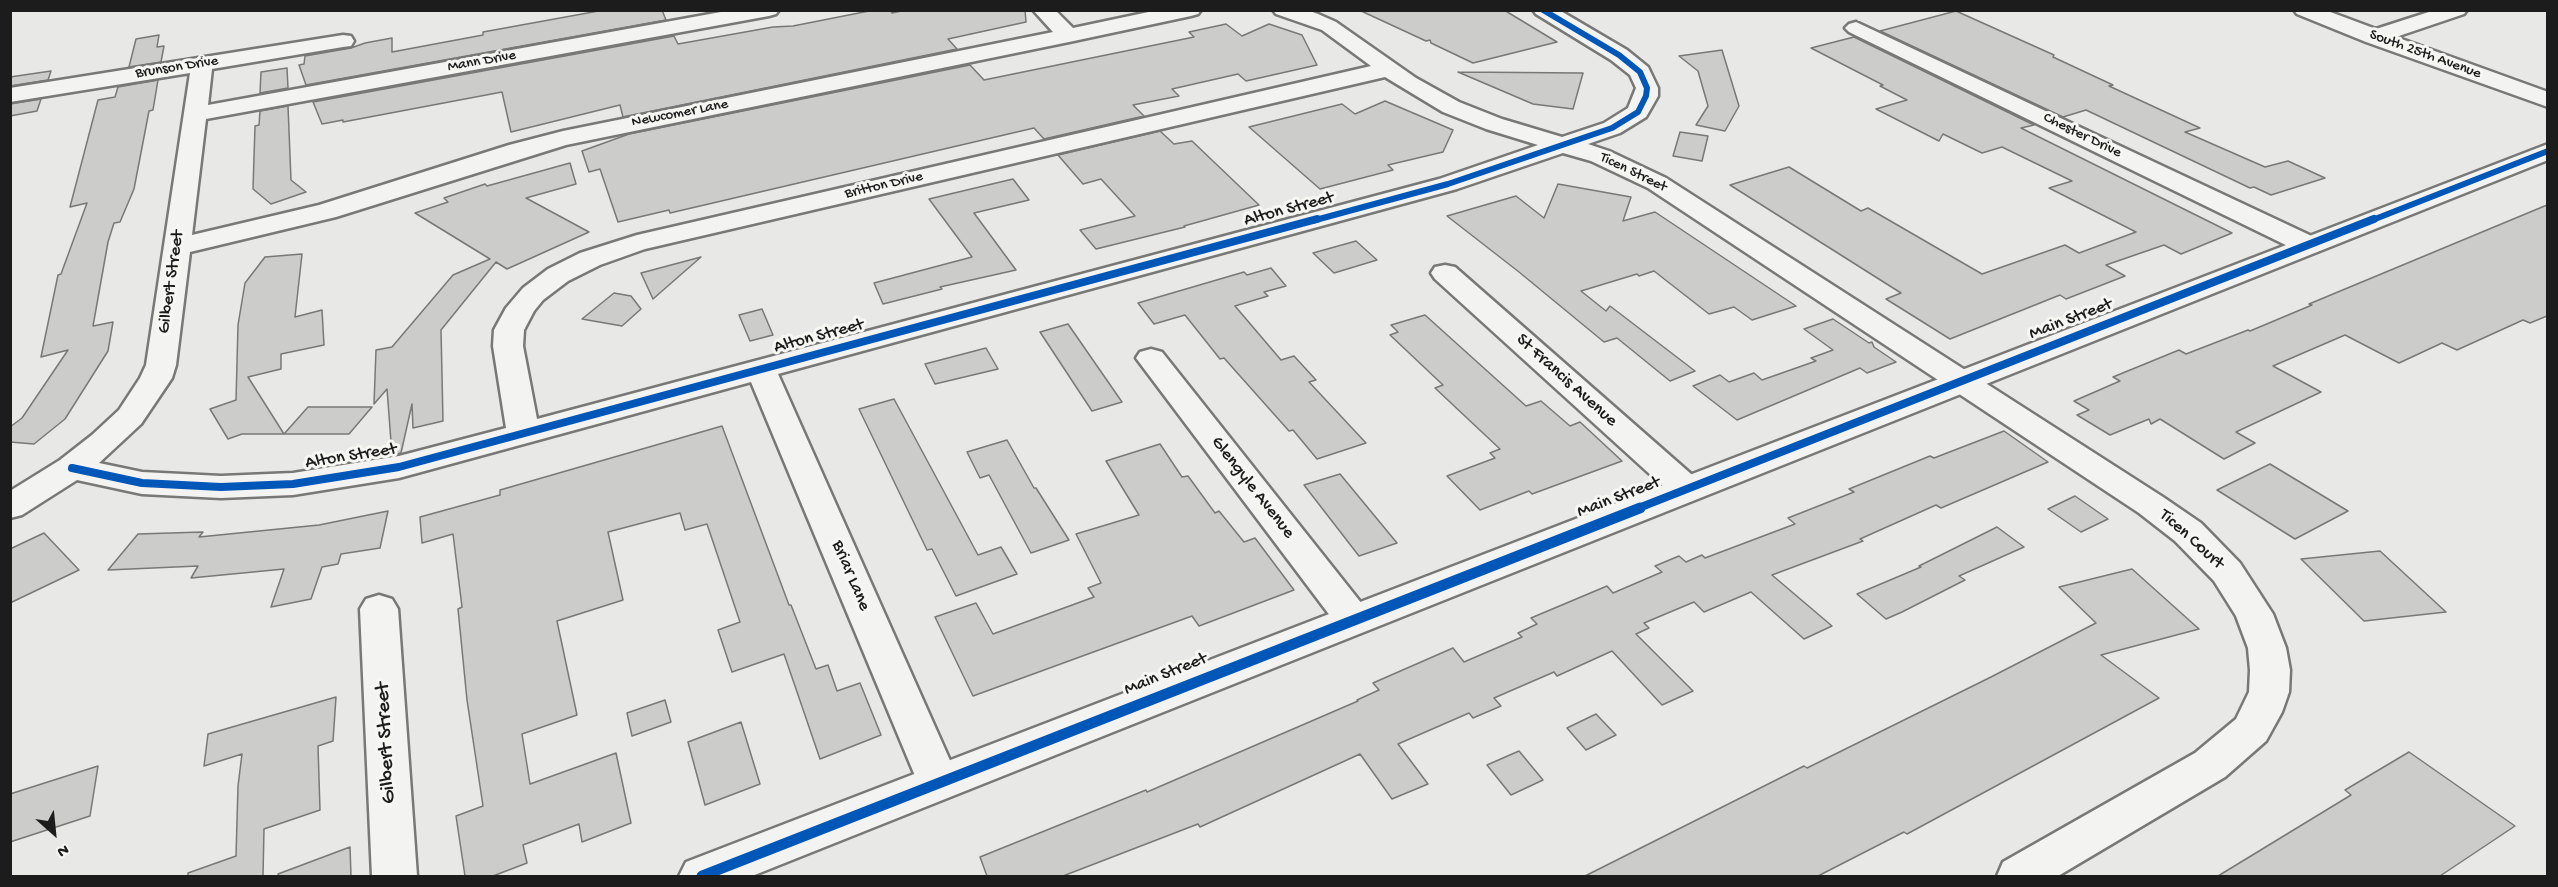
<!DOCTYPE html>
<style>
body{margin:0}
#map{position:relative;width:2558px;height:887px;overflow:hidden;background:#e8e8e6;font-family:"Gochi Hand",sans-serif}
canvas{display:block}
.frame{position:absolute;inset:0;border:12px solid #1c1c1c;pointer-events:none}
.north{position:absolute;left:24px;top:803px;width:60px;height:60px;-webkit-text-stroke:4px #f6f6f2;paint-order:stroke;rotate:153deg;font-size:16px;font-weight:700;line-height:24px;text-align:center;color:#1c1c1c}
.north::after{content:'';display:block;margin:auto;width:21px;height:27px;background:#1c1c1c;clip-path:polygon(50% 0,100% 100%,50% 72%,0 100%)}
</style>
<div id="map">
<canvas width="2558" height="887"></canvas>
<div class="frame"></div>
<div class="north">N</div>
</div>
<script>
const ctx = document.querySelector('canvas').getContext('2d');
ctx.lineJoin = 'round';
function paint(path, color) {
  ctx.fillStyle = color;
  ctx.fill(path, 'evenodd');
}
function shape(rows) {
  const path = new Path2D();
  for (const r of rows) {
    path.moveTo(r[0], r[1]);
    for (let i = 2; i < r.length; i += 2) path.lineTo(r[i], r[i + 1]);
  }
  return path;
}
function trace(path, color, width, dash) {
  ctx.strokeStyle = color;
  ctx.lineWidth = width;
  ctx.lineCap = dash ? 'butt' : 'round';
  ctx.setLineDash(dash || []);
  ctx.stroke(path);
}
function label(font, color, halo, rows, align = 'center') {
  ctx.font = font + ' "Gochi Hand",sans-serif';
  ctx.lineWidth = 6;
  ctx.setLineDash([]);
  ctx.textBaseline = 'middle';
  ctx.strokeStyle = halo;
  ctx.fillStyle = color;
  for (const [text, x, y, turn = 0] of rows) {
    ctx.save();
    ctx.translate(x, y);
    ctx.rotate((+turn || 0) * Math.PI / 180);
    ctx.textAlign = isNaN(turn) ? turn : align;
    if (halo) ctx.strokeText(text, 0, 0);
    ctx.fillText(text, 0, 0);
    ctx.restore();
  }
}
const building = shape([
 [604,10,662,10,666,20,306,85,299,65,304,64,305,56,351,48,365,43,392,38,392,52,483,35,483,32,604,10],
 [874,10,890,10,892,13,906,10,1025,10,1026,22,948,39,957,49,623,117,620,105,511,132,502,92,343,122,343,120,322,124,313,102,674,36,678,44,773,27,793,26,874,10],
 [1359,10,1504,10,1557,42,1473,63,1431,43,1430,40,1426,41,1359,10],
 [1956,11,2054,55,2053,57,2113,85,2109,86,2200,128,2185,132,2265,167,2288,161,2325,178,2271,195,2254,187,2250,188,2086,110,2063,117,1880,31,1956,11],
 [1226,24,1242,36,1269,24,1302,35,1317,65,1246,81,1238,74,1172,89,1179,96,1133,105,1144,116,1044,139,1034,128,670,213,669,210,618,222,600,169,589,172,582,151,629,134,970,65,984,80,1194,37,1189,32,1226,24],
 [159,35,157,47,164,46,161,62,129,67,136,39,159,35],
 [1854,37,2034,125,2021,128,2232,233,2181,254,2164,245,2106,265,2125,276,2066,299,2060,295,1950,339,1886,299,1901,293,1730,185,1789,167,1861,211,1868,208,1982,274,2065,245,2079,253,2136,232,2049,188,2072,181,2002,147,1982,153,1943,134,1939,141,1876,109,1907,100,1880,86,1883,85,1811,48,1854,37],
 [1722,50,1739,106,1725,131,1696,125,1708,106,1698,71,1679,56,1722,50],
 [287,68,288,88,260,93,261,72,287,68],
 [51,71,48,80,10,86,10,77,51,71],
 [1458,72,1583,73,1573,109,1533,104,1458,72],
 [158,80,153,110,149,111,134,189,120,222,114,223,108,242,93,326,113,322,108,351,65,419,34,444,10,442,10,427,22,418,68,350,41,357,58,275,61,274,87,203,70,207,98,100,115,97,118,87,158,80],
 [41,99,37,111,10,116,10,104,41,99],
 [1385,101,1453,130,1443,152,1388,165,1393,170,1320,189,1249,127,1342,104,1355,114,1385,101],
 [288,106,291,180,306,192,271,204,253,189,255,126,259,125,260,111,288,106],
 [1160,131,1174,144,1192,141,1259,205,1184,226,1185,227,1096,249,1080,230,1135,216,1101,179,1083,184,1058,155,1160,131],
 [1680,132,1708,136,1702,161,1673,156,1680,132],
 [570,163,576,184,526,198,589,232,507,269,496,262,441,330,443,421,413,428,412,404,401,453,392,455,387,389,374,404,376,350,392,347,453,275,490,259,415,213,448,202,444,198,485,184,487,186,570,163],
 [1013,179,1029,200,974,213,1016,270,940,287,942,289,883,304,874,283,972,257,929,199,1013,179],
 [1558,184,1631,197,1623,221,1655,212,1796,306,1752,320,1734,307,1709,314,1654,271,1639,276,1637,274,1581,291,1606,311,1610,306,1695,371,1670,381,1617,338,1604,342,1519,272,1447,216,1516,196,1544,218,1558,184],
 [2547,205,2547,316,2530,323,2523,320,2457,350,2442,343,2399,363,2345,335,2273,366,2321,392,2236,432,2255,443,2224,459,2160,419,2151,424,2149,419,2110,435,2077,415,2089,410,2074,401,2120,381,2113,377,2179,350,2186,354,2248,330,2250,331,2312,305,2309,304,2547,205],
 [1356,241,1377,260,1334,273,1313,253,1356,241],
 [302,254,295,317,322,310,324,345,281,354,281,369,248,377,284,434,242,434,228,439,210,409,236,400,238,325,245,283,265,257,302,254],
 [701,257,653,299,641,273,701,257],
 [1271,268,1286,286,1264,292,1268,296,1235,306,1281,360,1294,356,1316,380,1309,382,1366,443,1317,459,1293,430,1289,431,1224,358,1220,359,1185,315,1154,324,1138,303,1244,272,1247,275,1271,268],
 [614,293,631,296,641,309,622,326,582,319,614,293],
 [762,309,773,335,750,341,739,315,762,309],
 [1425,315,1526,406,1541,401,1570,426,1580,422,1622,461,1532,494,1529,491,1480,510,1447,476,1495,458,1490,453,1500,449,1435,388,1443,385,1390,335,1398,332,1391,325,1425,315],
 [1833,319,1869,343,1872,342,1874,347,1896,362,1867,373,1860,368,1737,420,1693,386,1720,375,1729,382,1754,373,1762,380,1816,361,1811,358,1833,350,1804,329,1833,319],
 [1068,324,1122,402,1092,411,1040,332,1068,324],
 [986,348,998,369,935,384,925,364,986,348],
 [894,399,978,555,1001,547,1017,574,956,596,932,549,927,550,859,409,894,399],
 [308,407,372,407,349,434,284,434,308,407],
 [722,426,789,605,791,605,816,669,828,665,837,691,860,683,881,735,820,759,784,654,732,672,718,630,740,622,707,524,685,530,680,513,608,532,623,600,557,621,577,715,522,734,530,784,616,753,631,823,582,842,579,824,523,845,527,863,493,876,465,876,456,816,483,806,467,700,458,609,462,607,453,534,422,543,420,517,500,495,500,490,722,426],
 [2004,431,2048,462,1941,508,1936,505,1860,539,1863,541,1772,575,1832,626,1804,639,1751,592,1704,612,1694,602,1644,623,1649,628,1636,634,1693,691,1662,705,1612,651,1557,676,1554,672,1494,698,1501,706,1473,718,1469,713,1398,744,1428,784,1392,799,1360,754,1200,827,1198,824,1063,876,987,876,980,857,1146,790,1147,792,1358,701,1357,700,1379,690,1373,683,1453,648,1464,662,1522,637,1518,633,1537,624,1531,618,1607,586,1613,593,1662,572,1655,566,1679,556,1686,562,1702,555,1705,558,1795,524,1788,518,1854,492,1849,489,1930,456,1934,458,2004,431],
 [1007,440,1034,488,1036,488,1069,540,1031,553,989,475,980,478,967,452,1007,440],
 [1160,444,1182,477,1188,476,1215,513,1219,511,1244,542,1255,538,1294,590,1199,626,1192,616,973,696,935,617,976,603,993,634,1094,597,1088,588,1101,583,1076,534,1139,515,1106,461,1160,444],
 [2270,464,2348,511,2295,539,2217,490,2270,464],
 [1340,474,1397,543,1359,556,1304,485,1340,474],
 [2075,496,2108,519,2081,532,2048,509,2075,496],
 [388,511,380,548,341,554,338,564,322,567,311,599,271,607,284,569,191,578,198,566,108,570,138,534,203,532,199,537,319,525,388,511],
 [1997,527,2024,547,1959,576,1965,580,1902,612,1886,619,1857,594,1921,567,1919,566,1997,527],
 [44,533,79,570,10,603,10,549,44,533],
 [2380,551,2446,612,2364,621,2301,559,2380,551],
 [2132,569,2199,629,2101,655,2159,698,1907,834,1904,832,1818,876,1585,876,1804,766,1807,768,1991,677,2096,623,2059,587,2132,569],
 [336,697,333,741,318,746,320,810,264,829,263,876,188,876,188,873,236,856,238,786,242,754,204,766,208,734,336,697],
 [665,700,671,722,632,736,627,713,665,700],
 [1596,714,1616,735,1586,750,1567,728,1596,714],
 [741,722,760,784,705,805,688,742,741,722],
 [1519,751,1543,780,1511,795,1487,765,1519,751],
 [2409,752,2515,826,2440,876,2218,876,2351,795,2345,790,2409,752],
 [98,766,90,816,10,842,10,794,98,766],
 [350,847,351,876,279,876,278,874,350,847]
]);
paint(building, '#ccccca');
trace(building, '#787877', 1.5);
const street = shape([
 [732,10,779,10,776,14,769,16,206,119,192,235,319,205,509,145,563,131,1053,32,1033,10,1055,10,1073,28,1158,10,1201,10,1198,14,1191,16,1069,42,566,145,336,217,190,252,176,365,172,378,141,424,99,463,142,472,221,476,293,473,399,456,506,428,493,346,494,330,506,308,523,288,548,269,580,253,637,235,1371,66,1322,30,1276,14,1273,10,1307,10,1318,14,1336,22,1416,78,1459,102,1502,119,1562,137,1604,123,1628,108,1636,88,1630,75,1611,60,1536,14,1533,10,1559,10,1627,50,1648,67,1658,88,1658,96,1646,117,1620,133,1588,144,1609,151,1666,178,2163,497,2201,523,2240,563,2273,614,2286,648,2290,670,2289,692,2282,712,2266,741,2225,777,2058,876,1997,876,2003,862,2195,753,2236,719,2249,692,2250,670,2248,648,2236,616,2214,581,2175,541,2139,513,1648,188,1591,161,1563,153,1457,189,778,374,960,783,954,795,939,800,924,795,918,783,751,382,399,478,293,495,221,498,142,494,77,480,22,515,10,518,10,491,60,460,92,435,119,410,140,378,146,365,190,73,10,102,10,88,343,35,351,36,354,41,351,46,343,47,212,69,208,105,732,10],
 [1385,77,1443,112,1486,129,1538,145,1439,179,537,419,523,346,524,330,534,311,543,300,568,281,600,265,645,249,1385,77],
 [2294,10,2325,10,2376,29,2435,10,2467,10,2464,14,2396,37,2548,92,2548,107,2366,42,2297,14,2294,10],
 [1856,22,2318,239,2322,245,2318,251,2308,253,2298,251,1849,32,1845,28,1849,24,1856,22],
 [1445,265,1455,267,1699,481,1704,489,1699,497,1687,500,1675,497,1435,279,1431,273,1435,267,1445,265],
 [1151,349,1162,352,1366,609,1372,619,1366,629,1353,633,1340,629,1136,358,1140,352,1151,349],
 [379,595,392,599,398,609,417,876,372,876,360,609,366,599,379,595]
]);
const secondary = shape([
 [2548,144,2548,160,752,876,679,876,686,862,2548,144]
]);
trace(street, '#787877', 5);
trace(secondary, '#787877', 5);
paint(street, '#f3f3f1');
paint(secondary, '#f3f3f1');
trace(shape([
 [1312,221,1448,184,1612,128,1638,112,1646,96,1647,88,1640,72,1619,55,1543,10],
 [2370,221,2548,151]
]), '#0057b8', 6);
trace(shape([
 [72,468,142,483,221,487,293,484,399,467,1317,219],
 [1636,509,2374,219]
]), '#0057b8', 8);
trace(shape([
 [702,876,1640,508]
]), '#0057b8', 11);
label('15px', '#1c1c1c', '#f6f6f2', [
 ["South 25th Avenue",2425,55,20],
 ["Mann Drive",482,62,-10],
 ["Brunson Drive",177,68,-9],
 ["Newcomer Lane",680,114,-11],
 ["Chester Drive",2082,136,26],
 ["Ticen Street",1633,173,26],
 ["Britton Drive",884,186,-13]
]);
label('18px', '#1c1c1c', '#f6f6f2', [
 ["Alton Street",1289,210,-15],
 ["Gilbert Street",172,282,-82],
 ["Main Street",2071,320,-21],
 ["Alton Street",819,337,-15],
 ["St Francis Avenue",1566,381,42],
 ["Alton Street",351,457,-9],
 ["Glengyle Avenue",1252,488,52],
 ["Main Street",1619,498,-21],
 ["Ticen Court",2191,540,42],
 ["Briar Lane",850,576,67],
 ["Main Street",1166,675,-22]
]);
label('21px', '#1c1c1c', '#f6f6f2', [
 ["Gilbert Street",387,743,-93]
]);
</script>
